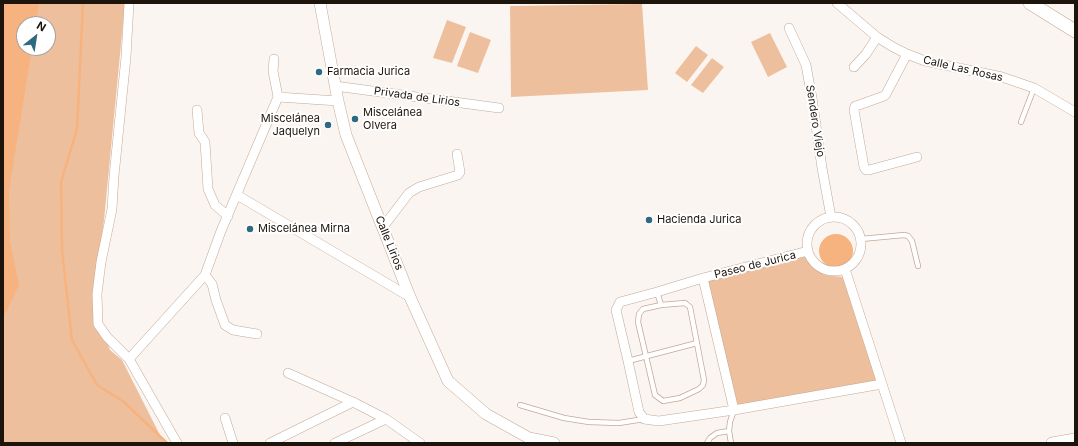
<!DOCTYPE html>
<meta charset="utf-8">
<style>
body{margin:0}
#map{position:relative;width:1078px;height:446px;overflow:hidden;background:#fbf5f1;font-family:Inter,sans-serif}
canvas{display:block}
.frame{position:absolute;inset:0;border:4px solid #1d140c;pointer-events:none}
.north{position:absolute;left:16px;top:16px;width:40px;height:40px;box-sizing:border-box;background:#fff;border:1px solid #a5a19e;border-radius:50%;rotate:30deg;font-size:11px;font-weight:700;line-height:16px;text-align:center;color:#1d140c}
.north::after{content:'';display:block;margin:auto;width:14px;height:18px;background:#2d6a81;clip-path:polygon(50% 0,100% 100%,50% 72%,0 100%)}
</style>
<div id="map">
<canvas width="1078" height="446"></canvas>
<div class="frame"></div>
<div class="north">N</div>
</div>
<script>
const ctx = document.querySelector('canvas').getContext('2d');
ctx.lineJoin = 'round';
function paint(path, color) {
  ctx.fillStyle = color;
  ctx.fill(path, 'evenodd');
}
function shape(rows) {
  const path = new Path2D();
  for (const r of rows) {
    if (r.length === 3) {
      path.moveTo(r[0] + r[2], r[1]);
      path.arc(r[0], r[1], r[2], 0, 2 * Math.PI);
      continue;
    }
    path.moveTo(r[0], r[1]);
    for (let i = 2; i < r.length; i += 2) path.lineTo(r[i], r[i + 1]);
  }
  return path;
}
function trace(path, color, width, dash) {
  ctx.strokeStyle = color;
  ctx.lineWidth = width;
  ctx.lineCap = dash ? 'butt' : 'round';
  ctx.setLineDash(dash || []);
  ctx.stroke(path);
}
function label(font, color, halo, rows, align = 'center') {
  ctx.font = font + ' Inter,sans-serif';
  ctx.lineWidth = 4;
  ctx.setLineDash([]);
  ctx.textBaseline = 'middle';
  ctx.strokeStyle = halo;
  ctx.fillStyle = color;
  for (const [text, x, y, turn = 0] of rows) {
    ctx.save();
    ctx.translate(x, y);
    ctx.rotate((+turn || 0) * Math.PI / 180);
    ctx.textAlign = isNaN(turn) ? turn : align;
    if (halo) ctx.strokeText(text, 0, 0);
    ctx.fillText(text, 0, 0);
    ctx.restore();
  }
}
paint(shape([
 [3,3,125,3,104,220,99,255,100,322,110,350,122,360,164,443,3,443],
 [24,24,48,24,48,48,24,48],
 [642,4,648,90,511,97,510,6],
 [447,20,466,27,452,63,433,58],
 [470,32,491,40,478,73,457,66],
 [770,33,787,67,768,77,751,42],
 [696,46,708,55,687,82,675,73],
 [712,58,724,67,703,93,691,85],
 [805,256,824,275,843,277,879,382,737,405,707,281]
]), '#eebf9c');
paint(shape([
 [3,3,39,3,36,24,24,24,24,48,32,48,9,191,10,242,19,285,6,312,3,315],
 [836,251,17]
]), '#f7b37f');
trace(shape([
 [83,3,77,129,61,182,62,250,72,340,97,385,124,402,167,443]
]), '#f7b37f', 2.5);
const service = shape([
 [1021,122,1034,88],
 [861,239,904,235,908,236,912,241,918,266],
 [657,292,661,305],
 [685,303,690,307,704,380,703,385,699,389,680,398,663,401,655,395,638,322,639,314,643,309,661,305,685,303],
 [628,361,697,343],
 [520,405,564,418,589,422,619,423,644,419],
 [707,443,710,438,717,433,729,431],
 [731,443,729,431,730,422,734,410]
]);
const minor = shape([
 [129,3,126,57,114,176,112,209,101,262,97,294,98,324,107,337,129,359,177,443],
 [837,3,877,37,893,47,907,54,925,61,1002,77,1034,88,1075,112],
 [789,28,806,65,812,98,822,168,831,217],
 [907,54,886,94,884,96,859,105,855,106,854,110,864,167,866,170,869,170,917,157],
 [854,67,866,54,877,37],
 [335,86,499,108],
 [278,97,338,101],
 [197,110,199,133,205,142,208,189,215,205,228,216],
 [237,195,410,297],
 [834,244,27],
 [383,227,409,193,419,187,458,175,460,172,457,154],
 [808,251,703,278,657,292,620,302,616,310,628,361,639,412,644,419,659,421,734,410,882,384],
 [845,269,901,443],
 [205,275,212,284,216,300,225,325,233,330,257,334],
 [703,278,734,410],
 [129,359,205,275,221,231,278,97,273,71,274,59],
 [288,373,353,402,386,419,420,443],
 [225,418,233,443],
 [270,443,353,402],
 [335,443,386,419]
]);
const tertiary = shape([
 [320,3,338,101,346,135,410,297,448,381,486,414,529,438,554,443],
 [1052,443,1075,439]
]);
const secondary = shape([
 [1030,3,1075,31]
]);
trace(service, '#c3a895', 6);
trace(minor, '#c3a895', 10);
trace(tertiary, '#c3a895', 12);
trace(secondary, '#c3a895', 14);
trace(service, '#fff', 4.5);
trace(minor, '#fff', 9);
trace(tertiary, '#fff', 11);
trace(secondary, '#fff', 13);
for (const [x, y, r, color] of [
 [319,72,4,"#2d6a81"],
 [355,119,4,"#2d6a81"],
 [328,125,4,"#2d6a81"],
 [649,220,4,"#2d6a81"],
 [250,229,4,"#2d6a81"]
]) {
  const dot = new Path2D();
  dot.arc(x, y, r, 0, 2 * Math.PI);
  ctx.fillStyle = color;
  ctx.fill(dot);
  trace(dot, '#fff', 1.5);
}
label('11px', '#1d140c', '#fff', [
 ["Calle Las Rosas",963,69,13],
 ["Privada de Lirios",417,97,8],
 ["Sendero Viejo",815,121,81],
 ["Calle Lirios",389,243,68],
 ["Paseo de Jurica",755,265,-14]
]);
label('11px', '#1d140c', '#fff', [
 ["Farmacia Jurica",327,72],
 ["Miscelánea",363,113],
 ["Olvera",363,126],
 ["Miscelánea",320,119,"right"],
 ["Jaquelyn",320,132,"right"],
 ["Hacienda Jurica",657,220],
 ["Miscelánea Mirna",258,229]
], 'left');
</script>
